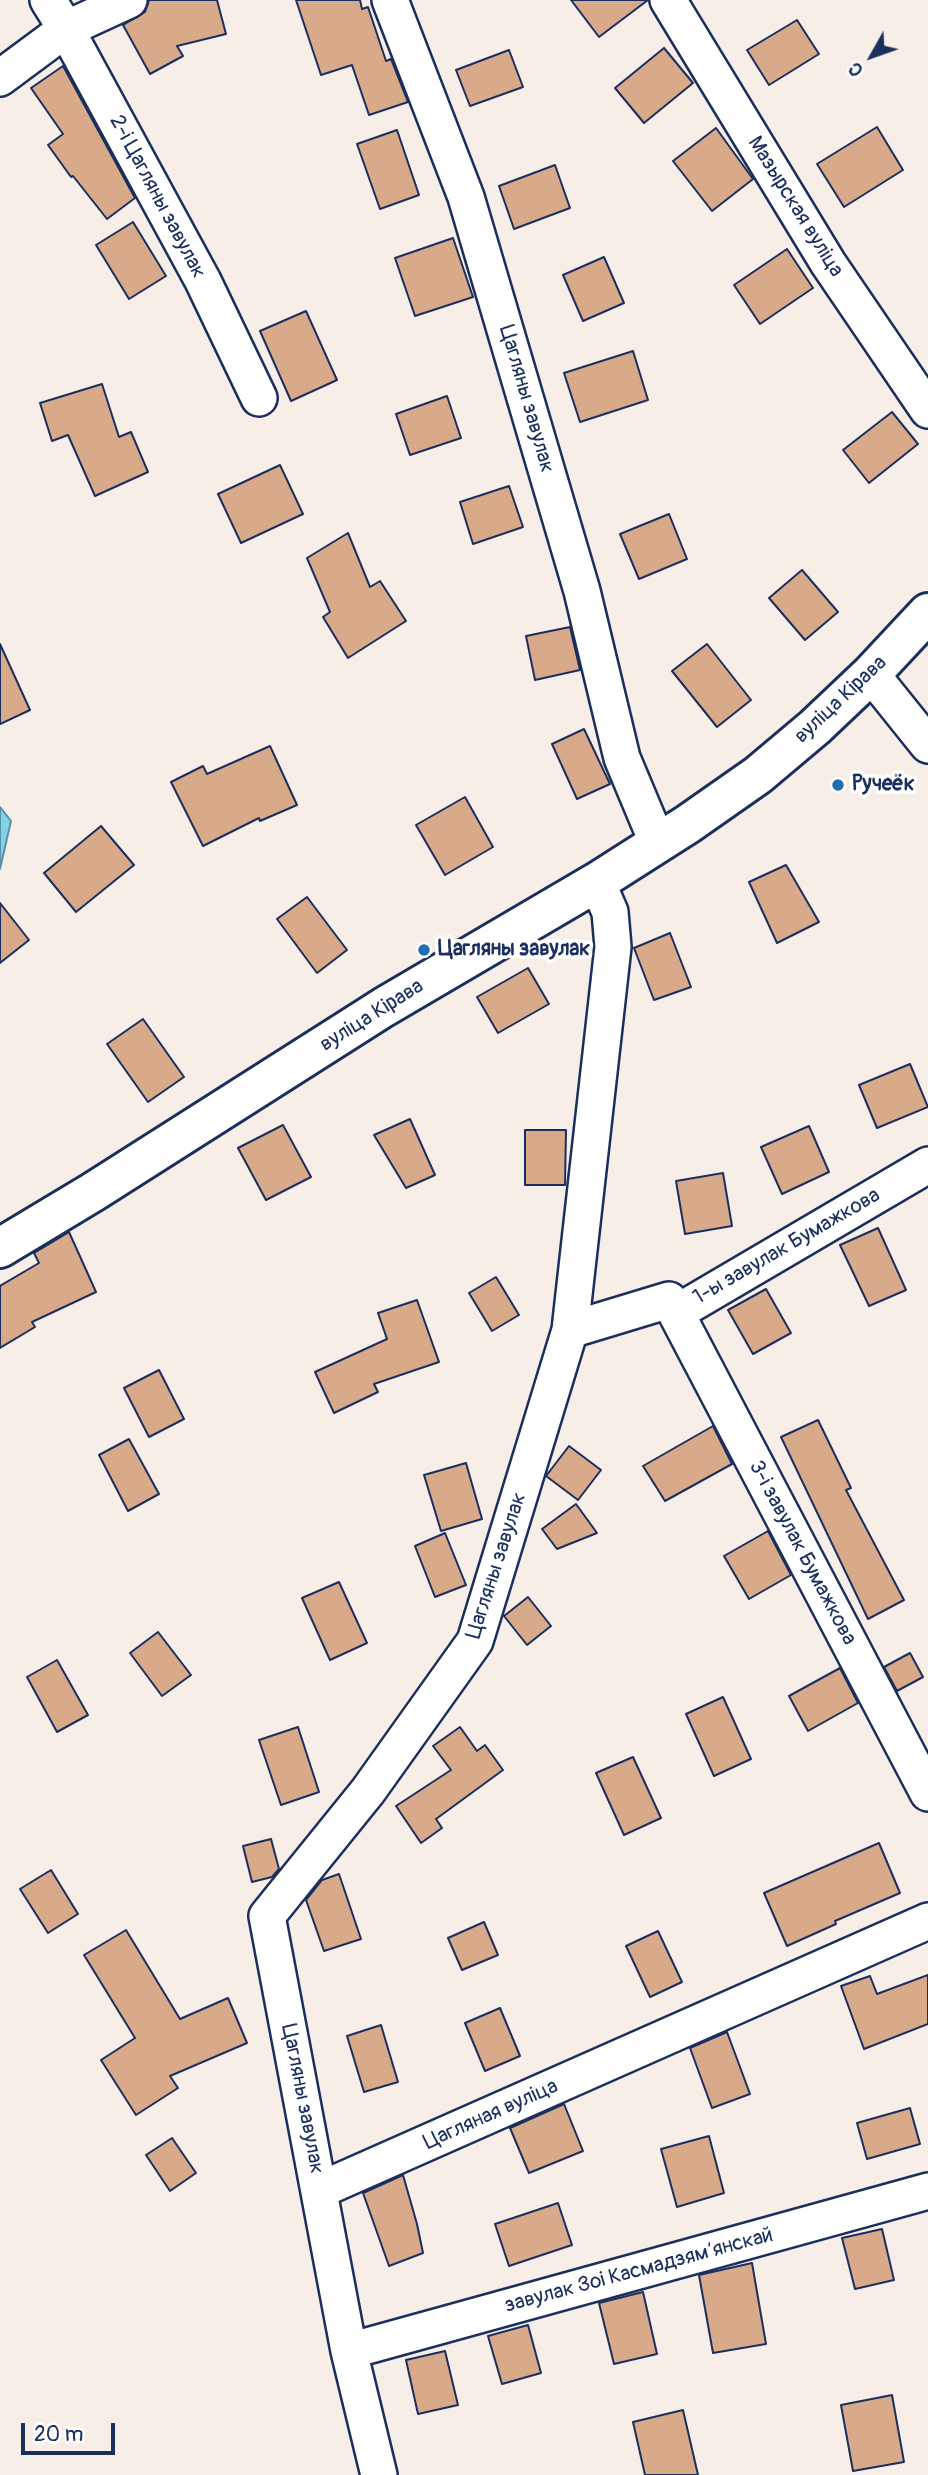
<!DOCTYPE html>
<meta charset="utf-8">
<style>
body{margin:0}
#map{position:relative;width:928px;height:2475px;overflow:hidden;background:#f7eee8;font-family:Pangolin,sans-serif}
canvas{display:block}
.north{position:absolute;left:837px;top:21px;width:70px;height:70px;-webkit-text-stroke:5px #fff;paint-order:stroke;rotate:230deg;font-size:19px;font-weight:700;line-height:28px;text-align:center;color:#1b2f5e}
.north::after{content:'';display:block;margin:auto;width:24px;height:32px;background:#1b2f5e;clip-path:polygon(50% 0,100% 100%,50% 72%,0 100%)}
.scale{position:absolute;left:21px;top:2423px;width:94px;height:32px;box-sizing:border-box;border:4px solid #1b2f5e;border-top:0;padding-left:9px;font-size:21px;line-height:24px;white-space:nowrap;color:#1b2f5e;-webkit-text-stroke:5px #fff;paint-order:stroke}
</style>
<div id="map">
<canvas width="928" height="2475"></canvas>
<div class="north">С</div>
<div class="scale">20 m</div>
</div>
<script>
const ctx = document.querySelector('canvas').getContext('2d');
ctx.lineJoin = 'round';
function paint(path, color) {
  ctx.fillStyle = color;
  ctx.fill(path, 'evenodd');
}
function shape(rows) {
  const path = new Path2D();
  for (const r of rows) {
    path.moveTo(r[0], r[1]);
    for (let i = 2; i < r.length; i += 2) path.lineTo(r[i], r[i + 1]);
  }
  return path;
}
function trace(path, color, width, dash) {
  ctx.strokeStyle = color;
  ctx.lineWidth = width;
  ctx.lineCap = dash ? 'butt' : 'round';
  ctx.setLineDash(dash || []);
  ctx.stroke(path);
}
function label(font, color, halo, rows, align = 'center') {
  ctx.font = font + ' Pangolin,sans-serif';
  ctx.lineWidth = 7;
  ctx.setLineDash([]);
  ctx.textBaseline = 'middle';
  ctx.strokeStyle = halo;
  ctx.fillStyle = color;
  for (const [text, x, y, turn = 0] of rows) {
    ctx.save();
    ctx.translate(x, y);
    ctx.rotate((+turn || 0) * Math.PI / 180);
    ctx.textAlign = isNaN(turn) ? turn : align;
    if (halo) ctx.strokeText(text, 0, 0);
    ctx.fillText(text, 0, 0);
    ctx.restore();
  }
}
const water = shape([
 [0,807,11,821,0,869,0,807]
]);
paint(water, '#83d2e1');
trace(water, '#5991ad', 2);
const building = shape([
 [149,0,217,0,226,34,177,46,183,56,150,74,123,25,145,12,149,0],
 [296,0,360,0,362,9,368,7,386,61,391,59,408,102,369,115,352,65,321,75,296,0],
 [571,0,648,0,599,37,571,0],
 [797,20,819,54,769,85,747,50,797,20],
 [664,48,693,83,644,123,615,88,664,48],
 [509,50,523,87,470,106,456,70,509,50],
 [63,66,135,198,107,219,73,176,71,177,48,145,63,134,31,88,63,66],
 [877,127,903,170,844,207,817,164,877,127],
 [716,128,753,179,712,211,673,161,716,128],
 [397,130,419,195,380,209,357,144,397,130],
 [555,165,570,208,514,229,499,186,555,165],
 [133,222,166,276,129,299,96,245,133,222],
 [453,238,473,297,415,316,395,258,453,238],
 [787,249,813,288,760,324,734,285,787,249],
 [604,257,624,303,583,321,563,275,604,257],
 [306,311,337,380,291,401,260,331,306,311],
 [633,351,648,400,580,422,564,373,633,351],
 [102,384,119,437,131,432,148,472,95,496,68,435,52,441,40,403,102,384],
 [447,396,461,438,410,455,396,414,447,396],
 [892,412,918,444,869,483,843,450,892,412],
 [280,465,303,514,241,543,218,494,280,465],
 [509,486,523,527,473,544,460,502,509,486],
 [669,514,687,559,639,579,620,534,669,514],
 [348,533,370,587,380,581,406,621,348,658,323,617,330,612,307,558,348,533],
 [802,570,838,612,805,640,769,598,802,570],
 [570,627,580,670,535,680,526,636,570,627],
 [0,644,30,710,0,724,0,644],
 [707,644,751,700,717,727,672,671,707,644],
 [584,729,610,784,577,799,552,744,584,729],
 [270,746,297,805,260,821,259,818,203,846,171,782,203,766,207,774,270,746],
 [465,797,493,847,445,875,416,825,465,797],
 [101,826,134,865,76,912,44,873,101,826],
 [786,865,819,922,777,943,749,882,786,865],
 [307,897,347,950,317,973,277,919,307,897],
 [0,903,29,940,0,963,0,903],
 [670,933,691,987,654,1000,634,948,670,933],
 [528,968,549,1004,498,1033,477,997,528,968],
 [143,1019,184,1077,148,1102,107,1044,143,1019],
 [910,1064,928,1107,877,1128,859,1085,910,1064],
 [410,1119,435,1175,406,1188,374,1135,410,1119],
 [283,1125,311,1177,266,1200,238,1148,283,1125],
 [809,1126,829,1172,782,1194,761,1147,809,1126],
 [525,1130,566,1130,565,1185,525,1185,525,1130],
 [723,1173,732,1226,685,1234,676,1181,723,1173],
 [878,1228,906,1290,869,1306,840,1245,878,1228],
 [69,1232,96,1292,32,1322,35,1327,0,1348,0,1286,39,1263,34,1253,69,1232],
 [496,1277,519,1315,492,1331,469,1293,496,1277],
 [766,1289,791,1333,753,1354,728,1310,766,1289],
 [417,1300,439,1362,374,1384,378,1392,334,1413,315,1372,387,1339,378,1313,417,1300],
 [159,1370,184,1419,149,1437,124,1388,159,1370],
 [818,1420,851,1488,846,1490,904,1600,868,1619,781,1437,818,1420],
 [713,1426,732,1464,665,1501,643,1466,713,1426],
 [129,1439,159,1494,128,1511,99,1455,129,1439],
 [569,1446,601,1470,578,1500,546,1476,569,1446],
 [466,1463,482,1519,441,1531,424,1475,466,1463],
 [576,1504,597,1533,557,1549,542,1529,576,1504],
 [768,1531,791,1575,749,1599,724,1556,768,1531],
 [445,1533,466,1585,435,1597,415,1546,445,1533],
 [339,1582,367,1643,330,1660,302,1598,339,1582],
 [528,1597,551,1626,527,1645,504,1616,528,1597],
 [158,1632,191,1675,162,1696,130,1653,158,1632],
 [910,1653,923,1677,897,1691,884,1667,910,1653],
 [57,1660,88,1715,57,1732,27,1677,57,1660],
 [840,1668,858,1703,808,1731,789,1696,840,1668],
 [723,1697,751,1759,714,1776,686,1714,723,1697],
 [298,1727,319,1792,281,1805,259,1740,298,1727],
 [460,1727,477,1751,485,1745,503,1770,436,1819,442,1828,421,1843,396,1806,451,1770,433,1746,460,1727],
 [633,1757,661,1818,624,1835,596,1773,633,1757],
 [271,1839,279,1869,272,1877,252,1882,243,1846,271,1839],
 [879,1843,900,1893,835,1921,836,1924,787,1946,764,1893,879,1843],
 [51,1870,78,1914,48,1933,20,1889,51,1870],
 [339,1874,361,1939,324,1951,306,1900,322,1880,339,1874],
 [484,1922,498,1955,462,1970,448,1938,484,1922],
 [126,1930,180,2019,228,1998,247,2043,170,2076,178,2088,136,2115,101,2060,135,2038,84,1955,126,1930],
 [658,1931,682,1982,650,1997,626,1946,658,1931],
 [928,1975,928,2024,864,2049,841,1986,870,1976,877,1994,928,1975],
 [500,2008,520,2056,485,2071,465,2023,500,2008],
 [381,2025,398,2082,364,2092,347,2036,381,2025],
 [727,2032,750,2094,712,2108,690,2048,727,2032],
 [564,2104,583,2151,529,2173,510,2128,564,2104],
 [910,2108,920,2144,867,2159,857,2123,910,2108],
 [709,2136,724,2193,677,2207,661,2149,709,2136],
 [172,2138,196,2173,170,2191,146,2155,172,2138],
 [403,2175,417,2224,423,2253,389,2266,363,2193,403,2175],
 [558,2203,572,2245,509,2266,495,2224,558,2203],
 [882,2229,894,2280,855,2289,842,2238,882,2229],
 [752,2263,766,2344,713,2353,699,2275,752,2263],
 [643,2292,657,2354,614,2364,599,2303,643,2292],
 [528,2325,541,2373,502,2384,488,2336,528,2325],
 [445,2351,458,2405,418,2414,406,2360,445,2351],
 [892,2395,904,2462,853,2471,841,2405,892,2395],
 [683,2410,698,2475,645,2475,633,2422,683,2410]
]);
paint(building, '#d8aa8a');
trace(building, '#1b2f5e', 2);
const street = shape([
 [48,0,66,29,203,281,259,398],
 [390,0,466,197,582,591,622,758,658,844],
 [668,0,828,263,928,410],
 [0,78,66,29,129,0],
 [871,674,928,745],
 [676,1313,928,1793],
 [570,1330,669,1300,676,1313,928,1165],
 [320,2190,928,1921],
 [349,2351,928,2191],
 [379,2475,349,2351,267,1916,368,1791,475,1641,570,1330,613,947,610,912,597,882]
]);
const primary = shape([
 [0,1248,93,1192,384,1007,597,882,688,824,758,775,815,727,871,674,928,613]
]);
trace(street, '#1b2f5e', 40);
trace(primary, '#1b2f5e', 44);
trace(street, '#fff', 35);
trace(primary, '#fff', 38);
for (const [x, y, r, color] of [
 [838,785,7,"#1f6fb2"],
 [424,950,7,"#1f6fb2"]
]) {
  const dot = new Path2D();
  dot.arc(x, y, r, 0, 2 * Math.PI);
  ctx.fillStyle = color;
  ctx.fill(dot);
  trace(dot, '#fff', 2.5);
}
label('21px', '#1b2f5e', '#fff', [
 ["2-і Цагляны завулак",157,197,62],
 ["Мазырская вуліца",795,207,58],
 ["Цагляны завулак",526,399,74],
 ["вуліца Кірава",841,700,-43],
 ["вуліца Кірава",372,1016,-32],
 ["1-ы завулак Бумажкова",787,1247,-30],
 ["3-і завулак Бумажкова",802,1553,62],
 ["Цагляны завулак",497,1566,-72],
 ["Цагляны завулак",302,2099,79],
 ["Цагляная вуліца",491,2115,-24],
 ["завулак Зоі Касмадзямʼянскай",639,2271,-15]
]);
label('bold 21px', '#1b2f5e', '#fff', [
 ["Ручеёк",852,785],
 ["Цагляны завулак",438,950]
], 'left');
</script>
